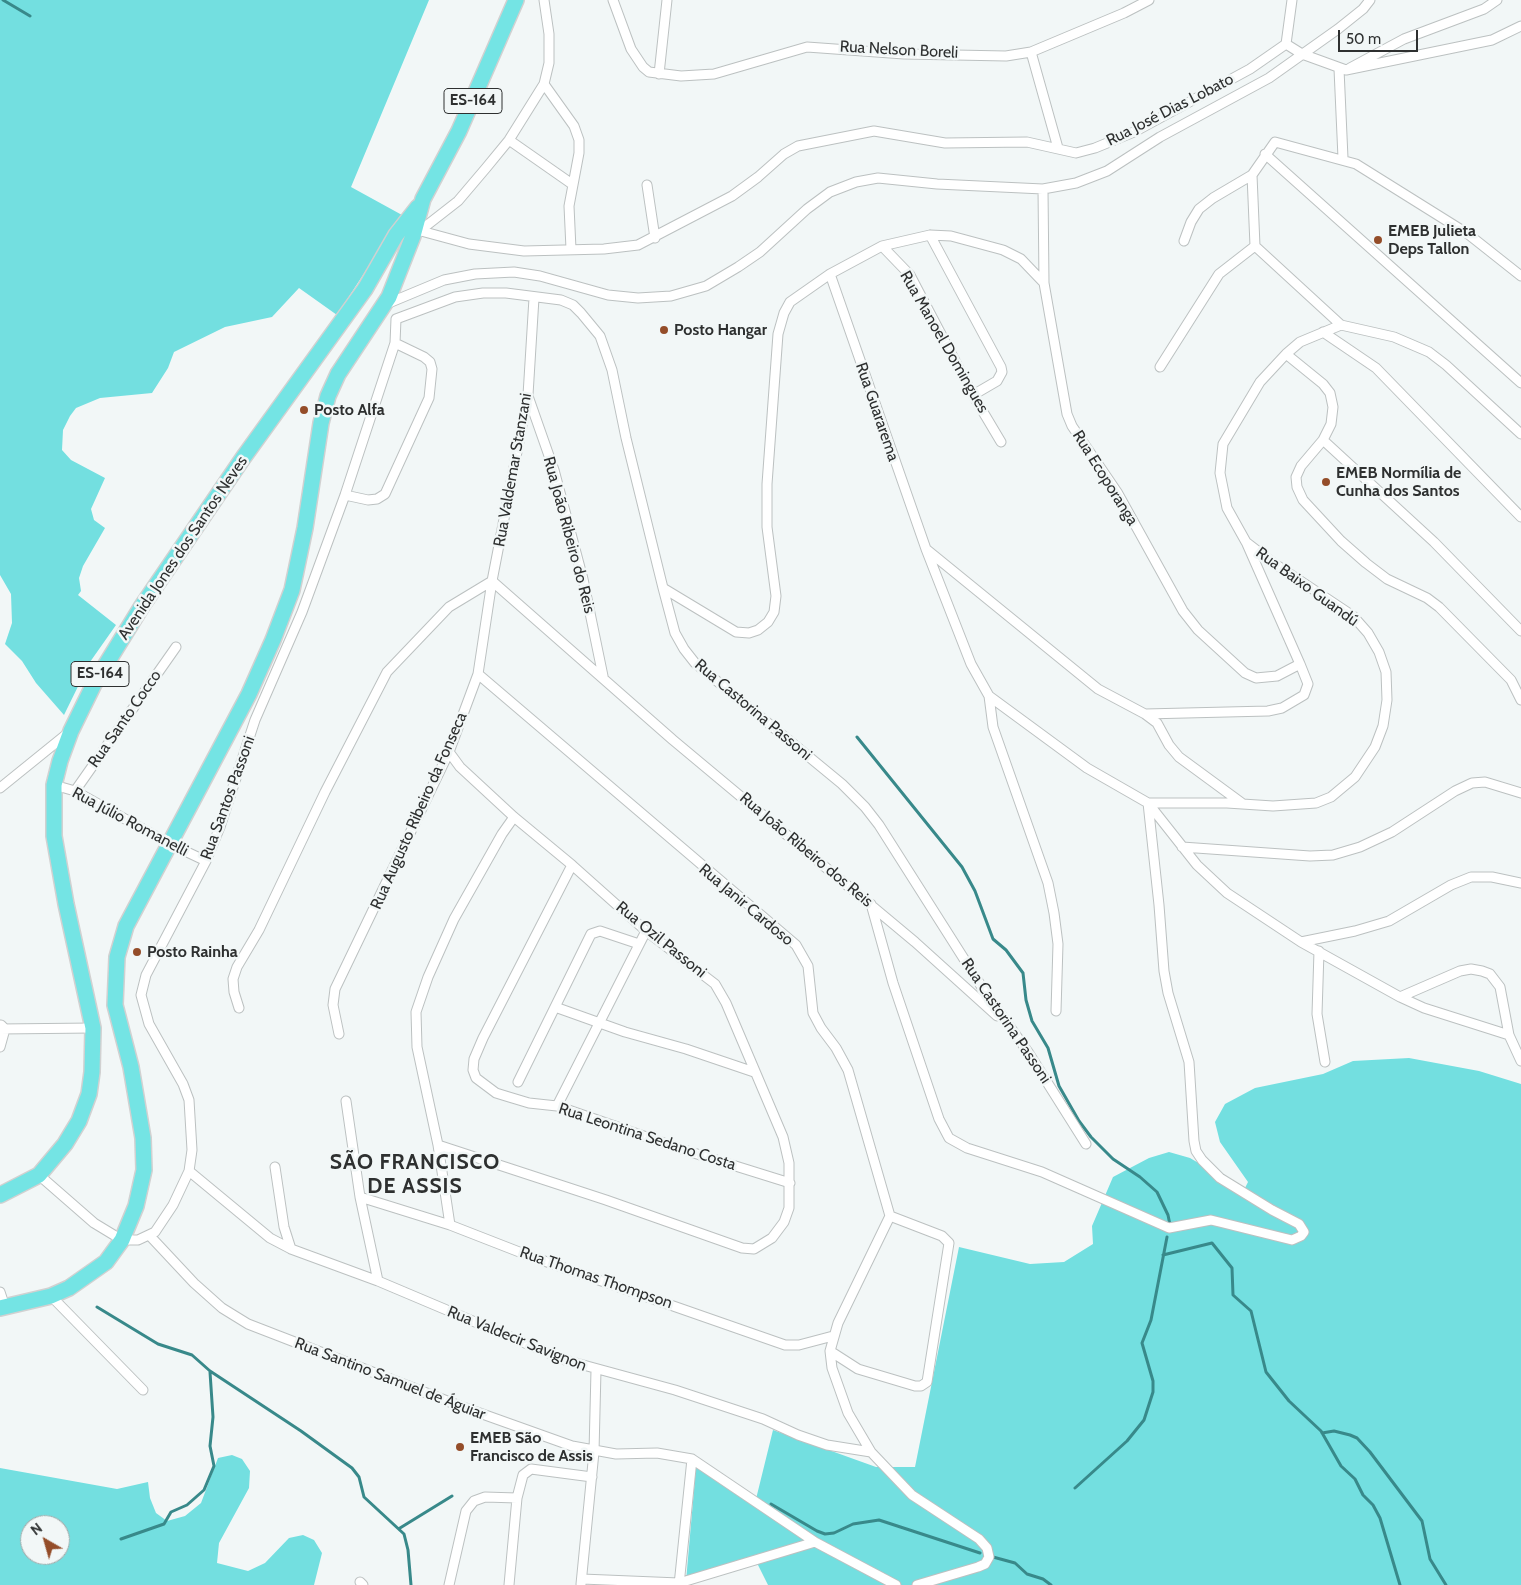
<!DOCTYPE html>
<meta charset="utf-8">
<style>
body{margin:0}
#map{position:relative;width:1521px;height:1585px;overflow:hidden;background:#f2f7f7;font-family:Cabin,sans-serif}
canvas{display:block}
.north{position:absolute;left:20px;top:1515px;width:50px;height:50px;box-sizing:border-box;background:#f2f7f7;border:1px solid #a4a7a7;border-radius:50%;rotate:322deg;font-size:14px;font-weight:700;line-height:20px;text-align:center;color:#2e3030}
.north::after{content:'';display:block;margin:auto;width:18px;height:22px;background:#944d29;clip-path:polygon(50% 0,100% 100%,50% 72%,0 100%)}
.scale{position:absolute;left:1338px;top:30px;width:80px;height:22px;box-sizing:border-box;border:2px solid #2e3030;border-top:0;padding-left:6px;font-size:15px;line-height:18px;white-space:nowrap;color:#2e3030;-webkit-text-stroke:4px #f2f7f7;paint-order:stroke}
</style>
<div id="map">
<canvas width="1521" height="1585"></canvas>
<div class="north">N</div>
<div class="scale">50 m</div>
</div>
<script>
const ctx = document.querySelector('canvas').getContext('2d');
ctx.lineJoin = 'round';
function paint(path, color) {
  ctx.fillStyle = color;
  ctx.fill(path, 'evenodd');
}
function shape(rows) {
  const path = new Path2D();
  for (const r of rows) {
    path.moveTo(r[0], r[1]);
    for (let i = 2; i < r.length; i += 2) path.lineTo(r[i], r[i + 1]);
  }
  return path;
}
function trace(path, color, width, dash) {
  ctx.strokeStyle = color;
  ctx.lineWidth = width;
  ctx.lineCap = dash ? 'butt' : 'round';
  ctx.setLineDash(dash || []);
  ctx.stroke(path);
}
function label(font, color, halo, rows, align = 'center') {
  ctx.font = font + ' Cabin,sans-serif';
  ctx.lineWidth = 5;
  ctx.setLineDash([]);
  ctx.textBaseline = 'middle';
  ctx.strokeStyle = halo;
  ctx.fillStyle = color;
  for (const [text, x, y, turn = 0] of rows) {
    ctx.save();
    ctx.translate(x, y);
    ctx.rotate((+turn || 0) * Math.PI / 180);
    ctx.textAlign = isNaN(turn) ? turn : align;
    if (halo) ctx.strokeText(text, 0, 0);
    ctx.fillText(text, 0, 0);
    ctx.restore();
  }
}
paint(shape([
 [0,0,429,0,351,187,402,215,337,315,299,288,272,317,225,327,174,352,168,368,152,393,100,398,76,408,70,416,63,430,62,450,71,460,105,478,91,509,94,520,105,528,83,566,79,578,81,591,78,595,116,625,90,662,64,715,36,683,22,661,5,644,12,623,11,594,0,575],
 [1409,1058,1479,1071,1521,1084,1521,1585,768,1585,755,1559,686,1581,696,1467,756,1499,773,1430,876,1467,915,1467,959,1247,1030,1264,1064,1262,1093,1244,1092,1226,1113,1177,1149,1158,1169,1152,1190,1158,1244,1190,1248,1182,1220,1142,1215,1122,1225,1104,1255,1088,1323,1074,1353,1061],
 [232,1455,242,1459,250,1471,249,1488,219,1543,217,1563,248,1571,265,1563,289,1538,303,1535,314,1540,322,1553,314,1585,0,1585,0,1468,117,1489,148,1482,150,1498,156,1513,167,1521,185,1516,201,1503,218,1458],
 [30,1525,60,1525,60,1555,30,1555]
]), '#73dfe0');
trace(shape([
 [3,0,30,16],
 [857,737,962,867,975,891,993,939,1006,950,1023,973,1026,1000,1032,1021,1048,1048,1059,1086,1079,1121,1091,1137,1113,1159,1140,1177,1157,1192,1168,1215,1170,1225],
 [1163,1255,1212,1243,1232,1268,1233,1295,1251,1311,1266,1372,1289,1401,1321,1431,1341,1466,1355,1479,1363,1495,1373,1505,1380,1518,1400,1585],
 [97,1307,158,1344,192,1355,210,1371,301,1431,352,1468,359,1477,364,1497,404,1534,408,1550,411,1585],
 [1322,1433,1334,1431,1350,1435,1357,1438,1370,1452,1422,1521,1430,1559,1446,1585],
 [1075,1488,1127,1441,1144,1420,1153,1392,1153,1381,1142,1343,1151,1320,1167,1237],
 [771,1504,817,1531,825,1534,834,1533,853,1524,879,1520,980,1553],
 [400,1528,452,1496],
 [121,1539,164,1524,171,1512,187,1505,204,1490,214,1466,210,1446,213,1417,210,1372],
 [993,1557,1015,1563,1027,1574,1043,1579,1051,1585]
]), '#38898a', 3);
const minor = shape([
 [613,0,631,49,643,67,649,72,681,76,714,74,807,47,904,54,1006,56,1031,52,1124,13,1149,0],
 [1292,0,1286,44,1302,54,1346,70,1492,40,1521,26],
 [1031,52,1058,148],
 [1350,68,1404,39,1484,9,1497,0],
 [1339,69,1343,158],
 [659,74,667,0],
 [544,84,574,126,579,140,579,153,569,206,571,249],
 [509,140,572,184],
 [1265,154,1521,383],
 [647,185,655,238],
 [1043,189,1044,283,1067,414,1072,426,1117,492,1183,611,1198,630,1245,673,1256,678,1277,676,1300,664],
 [421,231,469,244,524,251,604,249,638,245,732,196,758,177,784,154,798,146,874,131,945,143,1027,142,1076,153,1095,148,1134,132,1250,69,1286,44],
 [417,233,458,201,486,168,509,140,544,84,549,63,549,34,544,0],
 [930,235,1001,367,1002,372,997,381,973,395],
 [1184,241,1191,222,1199,209,1213,198,1252,175],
 [882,246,910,275,973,395,1001,442],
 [830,274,926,549,971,664,989,696,1087,768,1148,803,1197,865,1227,893,1301,942,1400,997,1424,1008,1509,1035,1521,1061],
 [384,305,444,280,475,274,514,272,540,276,608,295,638,298,671,296,706,286,738,267,760,252,807,209,830,192,856,182,878,178,937,184,1043,189,1076,183,1107,171,1160,137,1269,78,1338,29,1363,9,1370,0],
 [396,319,455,297,483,293,506,293,561,300,573,305,581,313,600,336,612,370,626,438,663,588,675,633,684,649,695,663,842,784,865,807,879,825,985,992,1028,1052,1086,1144],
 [1341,325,1255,246,1252,175,1275,142,1356,164,1468,234,1521,276],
 [1323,332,1376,368,1521,517],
 [1286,354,1323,384,1330,393,1333,407,1331,424,1323,440,1301,466,1296,477,1297,487,1303,500,1341,541,1366,563,1387,579,1427,598,1439,607,1511,680,1521,700],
 [1160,367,1219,274,1255,246],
 [528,396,554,470,583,579,603,676],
 [1323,440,1434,542,1521,631],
 [345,495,368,500,377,499,385,494,429,398,432,369,430,362,424,357,395,343],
 [926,549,1098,689,1145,714,1157,723,1169,745,1179,757,1243,804],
 [492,581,673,740,915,942,997,1016],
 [663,588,736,632,749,633,758,630,768,622,774,612,776,596,767,527,767,484,778,334,784,313,790,302,830,274,882,246,930,235,951,236,1003,250,1021,259,1044,283],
 [478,674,796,945,808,966,813,1013,821,1028,836,1048,848,1070,890,1216],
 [989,696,993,727,1048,883,1054,913,1058,944,1056,1011],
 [1145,714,1268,711,1282,708,1304,695,1308,684,1300,664,1247,544],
 [54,785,75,791,168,843,206,861],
 [0,788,68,733],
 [75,791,176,647],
 [1182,847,1310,856,1333,855,1360,847,1392,832,1455,791,1472,783,1485,782,1521,793],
 [572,865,483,1038,474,1059,473,1070,476,1078,496,1093,509,1097,529,1103,557,1106,681,1149,790,1183],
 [871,904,893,983,939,1119,949,1138,967,1148,1042,1172,1169,1228,1211,1220,1292,1240,1301,1236,1304,1232,1299,1224,1272,1210,1220,1178,1202,1160,1196,1151,1194,1141,1189,1062,1168,993,1164,971,1159,905,1148,803,1227,803,1273,806,1316,803,1331,797,1355,777,1375,747,1383,726,1387,700,1386,672,1379,652,1368,633,1353,616,1272,562,1246,542,1227,508,1220,473,1223,444,1260,382,1286,354,1300,342,1341,325,1394,337,1429,352,1446,365,1521,434],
 [1301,942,1355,931,1389,921,1451,885,1471,877,1492,877,1521,883],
 [1319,951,1317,1014,1325,1062],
 [1400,997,1460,971,1471,969,1482,971,1490,974,1500,987,1509,1035],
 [555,1007,625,1032,686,1049,754,1072],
 [239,1008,234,992,233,979,237,967,259,930,325,792,387,672,449,607,492,581],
 [0,1029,93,1028],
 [339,1034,333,1005,335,989,449,752,478,674,492,581,528,395,534,298],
 [0,1047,5,1029,1,1025],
 [518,1082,591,934,600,931,639,944],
 [346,1101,360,1197,378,1281],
 [557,1106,646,931],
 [438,1145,606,1200,742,1248,754,1249,772,1238,784,1222,789,1208,789,1163,783,1137,726,1003,715,984,646,931,572,865,514,817,460,767,449,752],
 [275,1167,284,1227,291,1249],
 [189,1171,270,1238,291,1249,378,1281,565,1360,675,1390,763,1419,798,1435,827,1445,871,1452],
 [39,1175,94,1223,122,1240,138,1240,155,1232,173,1205,189,1171,192,1150,189,1100,183,1084,149,1024,141,995,146,975,206,861,220,827,255,720,302,612,345,495,395,343,396,319],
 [360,1197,450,1225,527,1255,785,1345,799,1345,833,1336],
 [890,1216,838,1323,830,1351,832,1368,848,1413,871,1452,912,1495,979,1539,987,1548,989,1557,985,1564,978,1567,917,1585],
 [450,1225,438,1145,417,1047,416,1012,428,977,454,919,502,834,514,817],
 [150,1236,194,1283,222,1308,248,1324,460,1406,572,1446,616,1454,657,1453,692,1459,815,1542,896,1585],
 [0,1292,5,1307],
 [51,1296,143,1390],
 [830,1351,858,1369,915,1386,921,1386,927,1382,949,1243,942,1236,890,1216],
 [582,1579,679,1583,815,1542],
 [360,1582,363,1585],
 [581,1584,594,1452,596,1370],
 [449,1585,466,1511,474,1501,485,1497,517,1498,523,1475,531,1469,592,1477],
 [509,1585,517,1498],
 [679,1585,692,1459]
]);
const trunk = shape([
 [0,1195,39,1175,65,1144,79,1121,89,1094,92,1072,93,1028,66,904,54,836,54,785,60,761,71,731,94,684,142,606,243,458,365,289,396,235,418,207],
 [0,1308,51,1296,69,1288,106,1262,122,1240,136,1206,144,1170,143,1138,131,1067,115,1005,117,957,126,926,249,694,273,640,292,590,305,528,321,423,328,396,338,374,389,297,413,236,423,199,459,131,516,0]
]);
trace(minor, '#bcc1c1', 11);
trace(trunk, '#d1d1d1', 18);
trace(minor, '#fff', 9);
trace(trunk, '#74e4e4', 15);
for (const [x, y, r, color] of [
 [1378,240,5,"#944d29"],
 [664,330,5,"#944d29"],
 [304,410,5,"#944d29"],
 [1326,482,5,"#944d29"],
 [137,952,5,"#944d29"],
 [460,1447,5,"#944d29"]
]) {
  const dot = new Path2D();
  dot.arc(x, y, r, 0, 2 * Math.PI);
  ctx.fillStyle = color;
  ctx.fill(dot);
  trace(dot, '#f2f7f7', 2);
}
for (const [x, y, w] of [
 [473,101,58],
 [100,674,58]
]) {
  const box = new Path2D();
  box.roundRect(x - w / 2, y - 12.5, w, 25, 4);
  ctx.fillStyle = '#f2f7f7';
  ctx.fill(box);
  trace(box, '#2e3030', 1);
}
label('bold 15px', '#2e3030', null, [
 ["ES-164",473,101],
 ["ES-164",100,674]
]);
label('16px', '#2e3030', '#f2f7f7', [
 ["Rua Nelson Boreli",899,50,3],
 ["Rua José Dias Lobato",1170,110,-27],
 ["Rua Manoel Domingues",944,342,60],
 ["Rua Guararema",877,412,71],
 ["Rua Valdemar Stanzani",513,470,-80],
 ["Rua Ecoporanga",1105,478,58],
 ["Rua João Ribeiro do Reis",569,535,75],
 ["Avenida Jones dos Santos Neves",183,548,-56],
 ["Rua Baixo Guandú",1307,587,36],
 ["Rua Castorina Passoni",753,710,40],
 ["Rua Santo Cocco",125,719,-55],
 ["Rua Santos Passoni",228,798,-70],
 ["Rua Augusto Ribeiro da Fonseca",419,811,-66],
 ["Rua Júlio Romanelli",130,822,28],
 ["Rua João Ribeiro dos Reis",806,850,40],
 ["Rua Janir Cardoso",746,905,40],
 ["Rua Ozil Passoni",661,940,39],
 ["Rua Castorina Passoni",1006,1021,56],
 ["Rua Leontina Sedano Costa",647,1137,18],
 ["Rua Thomas Thompson",596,1278,19],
 ["Rua Valdecir Savignon",517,1339,22],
 ["Rua Santino Samuel de Águiar",390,1379,21]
]);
label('bold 16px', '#2e3030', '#f2f7f7', [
 ["EMEB Julieta",1388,231],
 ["Deps Tallon",1388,249],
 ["Posto Hangar",674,330],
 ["Posto Alfa",314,410],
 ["EMEB Normília de",1336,473],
 ["Cunha dos Santos",1336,491],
 ["Posto Rainha",147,952],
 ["EMEB São",470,1438],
 ["Francisco de Assis",470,1456]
], 'left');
ctx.letterSpacing = '1px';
label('bold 21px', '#2e3030', '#f2f7f7', [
 ["SÃO FRANCISCO",415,1163],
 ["DE ASSIS",415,1187]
]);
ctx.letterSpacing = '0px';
</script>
